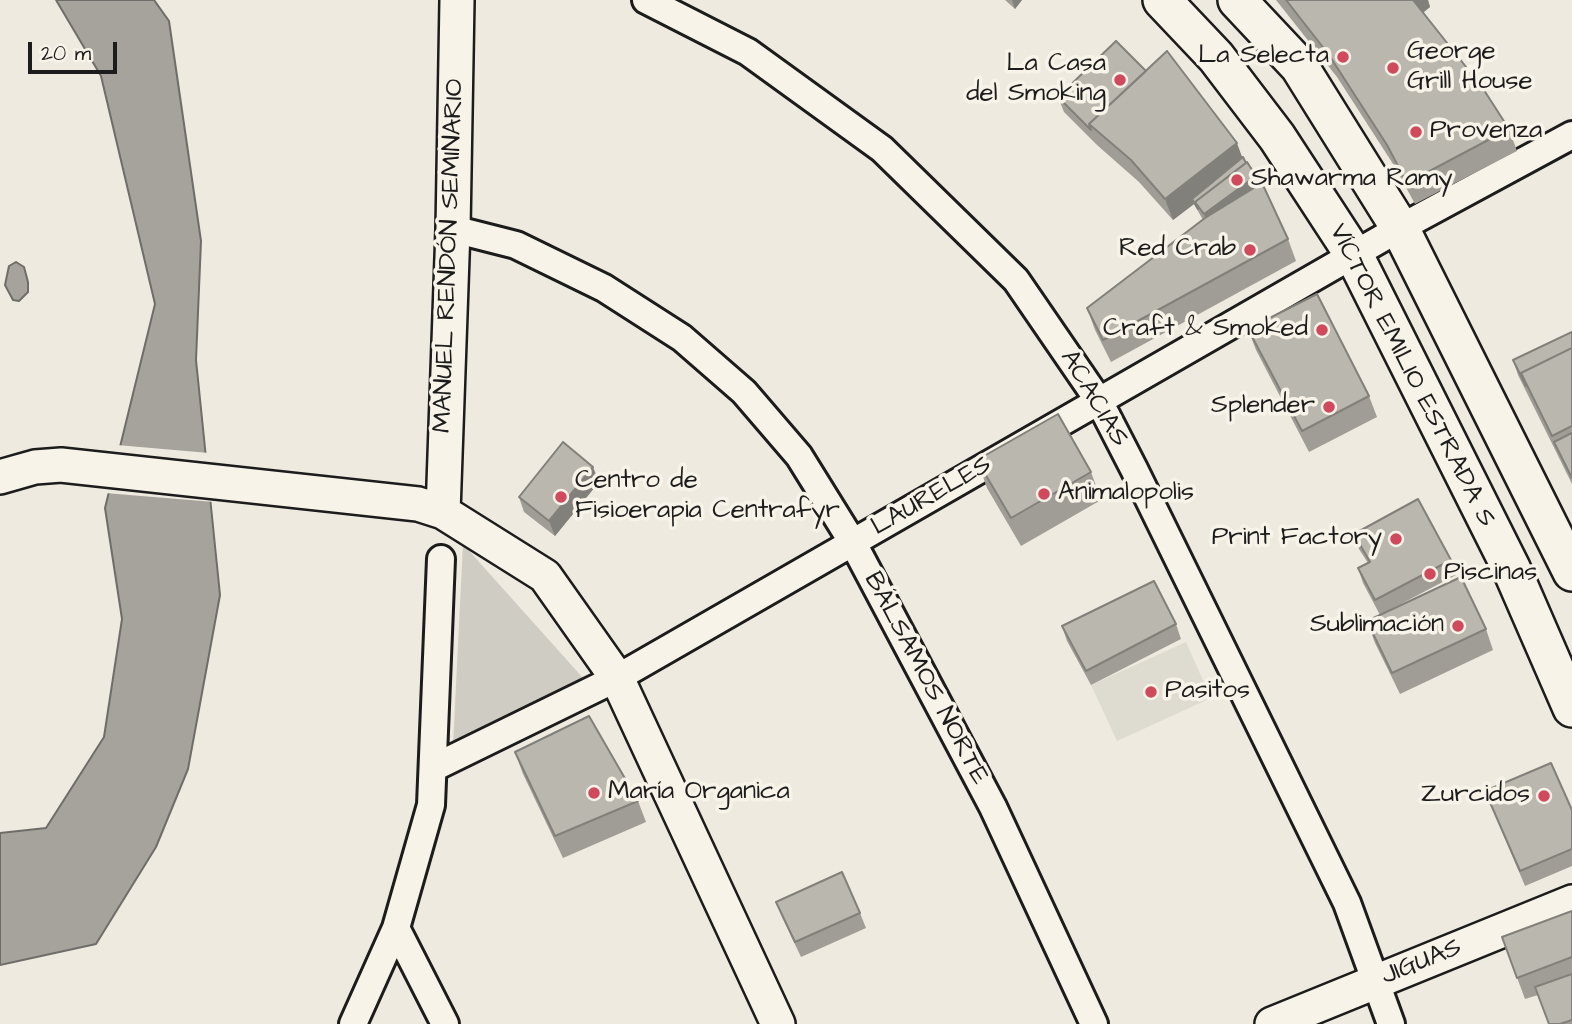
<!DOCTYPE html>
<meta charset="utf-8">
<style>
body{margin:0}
#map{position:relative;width:1572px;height:1024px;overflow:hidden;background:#eeeae0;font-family:"Architects Daughter",sans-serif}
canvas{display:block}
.scale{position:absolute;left:28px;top:42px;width:89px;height:32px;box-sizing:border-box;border:4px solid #1c1c1c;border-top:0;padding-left:9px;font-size:21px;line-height:24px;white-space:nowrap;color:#1c1c1c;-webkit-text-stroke:5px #f7f3e8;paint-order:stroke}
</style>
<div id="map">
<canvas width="1572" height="1024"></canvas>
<div class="scale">20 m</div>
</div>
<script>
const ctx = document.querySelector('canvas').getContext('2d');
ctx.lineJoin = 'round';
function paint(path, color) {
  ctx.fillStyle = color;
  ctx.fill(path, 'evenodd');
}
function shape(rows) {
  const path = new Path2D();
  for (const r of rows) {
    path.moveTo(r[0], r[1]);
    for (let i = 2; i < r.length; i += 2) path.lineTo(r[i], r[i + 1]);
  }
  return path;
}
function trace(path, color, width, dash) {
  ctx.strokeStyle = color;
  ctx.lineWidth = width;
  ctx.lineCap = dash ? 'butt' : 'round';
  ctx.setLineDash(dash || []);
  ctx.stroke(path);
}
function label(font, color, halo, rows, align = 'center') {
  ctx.font = font + ' "Architects Daughter",sans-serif';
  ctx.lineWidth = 7;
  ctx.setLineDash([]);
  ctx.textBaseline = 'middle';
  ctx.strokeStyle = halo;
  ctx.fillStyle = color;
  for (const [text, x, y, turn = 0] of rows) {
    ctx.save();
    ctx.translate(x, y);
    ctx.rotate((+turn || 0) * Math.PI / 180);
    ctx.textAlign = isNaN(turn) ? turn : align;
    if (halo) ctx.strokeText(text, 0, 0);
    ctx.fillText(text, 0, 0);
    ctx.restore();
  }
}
paint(shape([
 [1186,642,1211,698,1117,741,1091,685]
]), '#dedbd1');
paint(shape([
 [463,544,583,678,453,745]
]), '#cfccc3');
const water = shape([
 [56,0,154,0,169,21,201,241,196,360,220,595,188,769,156,847,96,944,0,965,0,833,46,828,104,737,122,619,105,508,155,304,101,76,56,0],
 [16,262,24,267,28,282,28,292,19,301,13,300,5,285,9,266,16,262]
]);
paint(water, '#a6a39d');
trace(water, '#6f6d69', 2);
paint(shape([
 [117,445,209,453,214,502,105,493]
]), '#eeeae0');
const minor = shape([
 [646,0,748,52,882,149,1016,280,1099,401,1134,469,1347,903,1391,1024],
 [453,229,516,245,604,288,682,338,744,392,799,456,853,543,993,807,1094,1024],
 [433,768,617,678,1400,228,1572,135],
 [396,928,445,1024],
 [353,1024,396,928,431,805,441,559]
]);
const tertiary = shape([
 [0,477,35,467,61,465,418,504,443,512,545,576,617,678,778,1024],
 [443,512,453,229,457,0],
 [1272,1024,1572,902]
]);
const secondary = shape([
 [1162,0,1216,57,1277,137,1354,255,1511,568,1572,708],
 [1237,0,1299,66,1400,228,1572,572]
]);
trace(minor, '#1c1c1c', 32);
trace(tertiary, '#1c1c1c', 38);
trace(secondary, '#1c1c1c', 42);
trace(minor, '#f7f3e8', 26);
trace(tertiary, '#f7f3e8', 33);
trace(secondary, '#f7f3e8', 37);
paint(shape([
 [1005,0,1022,0,1015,9],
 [1276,0,1428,0,1430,7,1423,13,1509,129,1517,151,1415,204,1395,167,1337,77],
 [1146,71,1243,157,1256,176,1259,184,1288,239,1296,261,1111,362,1095,330,1087,308,1203,220,1194,204,1173,220,1139,182,1097,145,1064,112,1058,97],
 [1248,329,1369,396,1377,417,1309,452,1256,350],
 [1572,332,1572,484,1518,375,1513,360],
 [977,460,1091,472,1101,500,1021,546,987,488],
 [599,482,555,536,524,512,519,497],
 [1354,534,1451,560,1456,575,1380,615,1363,583,1358,568,1368,563,1359,549],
 [1367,621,1486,629,1493,650,1400,694,1375,643],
 [1176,624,1181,639,1091,685,1067,641,1062,626],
 [515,752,638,801,646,822,563,858,523,774],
 [1485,791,1572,810,1572,866,1525,886],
 [776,902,860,913,866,928,801,957,782,917],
 [1572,911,1572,1024,1549,1024,1538,995,1525,999,1502,937]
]), '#a09d96');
paint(shape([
 [1012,0,1022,0,1015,9],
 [1411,0,1428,0,1430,7,1417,17],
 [1237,143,1245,165,1192,199,1194,204,1173,220,1165,199],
 [1256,176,1261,191,1209,229,1204,214],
 [593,467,599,482,555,536,549,521]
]), '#82807a');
const building = shape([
 [1286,0,1413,0,1482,87,1509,129,1407,183,1387,145,1329,55,1286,0],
 [1116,41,1146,71,1089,124,1091,130,1058,97,1116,41],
 [1167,51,1237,143,1165,199,1131,160,1089,124,1167,51],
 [1243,157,1246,163,1195,202,1198,209,1192,199,1243,157],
 [1247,162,1256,176,1204,214,1195,202,1247,162],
 [1262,183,1288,239,1103,340,1087,308,1205,218,1262,183],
 [1317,294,1369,396,1302,431,1248,329,1317,294],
 [1572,332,1572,348,1521,373,1526,386,1513,360,1572,332],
 [1572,348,1572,426,1552,436,1521,373,1572,348],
 [1058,414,1091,472,1011,518,977,460,1058,414],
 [1572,433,1572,478,1554,442,1572,433],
 [563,442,593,467,549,521,519,497,563,442],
 [1418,499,1451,560,1375,600,1358,568,1370,562,1354,534,1418,499],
 [1461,577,1486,629,1392,673,1367,621,1461,577],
 [1154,581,1176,624,1086,671,1062,626,1154,581],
 [589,716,638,801,555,836,515,752,589,716],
 [1551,763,1572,810,1572,849,1520,871,1485,791,1551,763],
 [842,872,860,913,795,942,776,902,842,872],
 [1572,911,1572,957,1517,978,1502,937,1572,911],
 [1572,974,1572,1020,1560,1024,1549,1024,1535,987,1572,974]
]);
paint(building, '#bab7af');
trace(building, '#82807a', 2);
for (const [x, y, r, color] of [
 [1343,57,7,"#d1495b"],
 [1393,68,7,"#d1495b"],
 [1120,80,7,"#d1495b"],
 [1416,132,7,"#d1495b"],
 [1237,180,7,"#d1495b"],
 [1250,250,7,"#d1495b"],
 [1322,330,7,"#d1495b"],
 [1329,407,7,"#d1495b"],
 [1044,494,7,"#d1495b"],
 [561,497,7,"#d1495b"],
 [1396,539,7,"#d1495b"],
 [1430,574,7,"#d1495b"],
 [1458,626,7,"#d1495b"],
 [1151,692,7,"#d1495b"],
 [594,793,7,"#d1495b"],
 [1544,796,7,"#d1495b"]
]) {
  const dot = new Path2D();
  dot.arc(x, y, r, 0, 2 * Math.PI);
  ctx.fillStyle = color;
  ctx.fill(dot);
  trace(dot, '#f7f3e8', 2.5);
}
label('26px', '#1c1c1c', '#f7f3e8', [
 ["George",1407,53],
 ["Grill House",1407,83],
 ["La Selecta",1329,57,"right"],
 ["La Casa",1106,65,"right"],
 ["del Smoking",1106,95,"right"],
 ["Provenza",1430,132],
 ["Shawarma Ramy",1251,180],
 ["Red Crab",1236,250,"right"],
 ["Craft & Smoked",1308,330,"right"],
 ["Splender",1315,407,"right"],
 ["Centro de",575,482],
 ["Fisioerapia Centrafyr",575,512],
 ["Animalopolis",1058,494],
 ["Print Factory",1382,539,"right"],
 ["Piscinas",1444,574],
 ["Sublimación",1444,626,"right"],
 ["Pasitos",1165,692],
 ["María Organica",608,793],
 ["Zurcidos",1530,796,"right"]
], 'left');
label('26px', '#1c1c1c', '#f7f3e8', [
 ["MANUEL RENDÓN SEMINARIO",450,256,-88],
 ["VÍCTOR EMILIO ESTRADA S",1411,376,63],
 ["ACACIAS",1093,399,59],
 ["LAURELES",932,497,-30],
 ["BÁLSAMOS NORTE",925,679,62],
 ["JIGUAS",1422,963,-22]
]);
</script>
